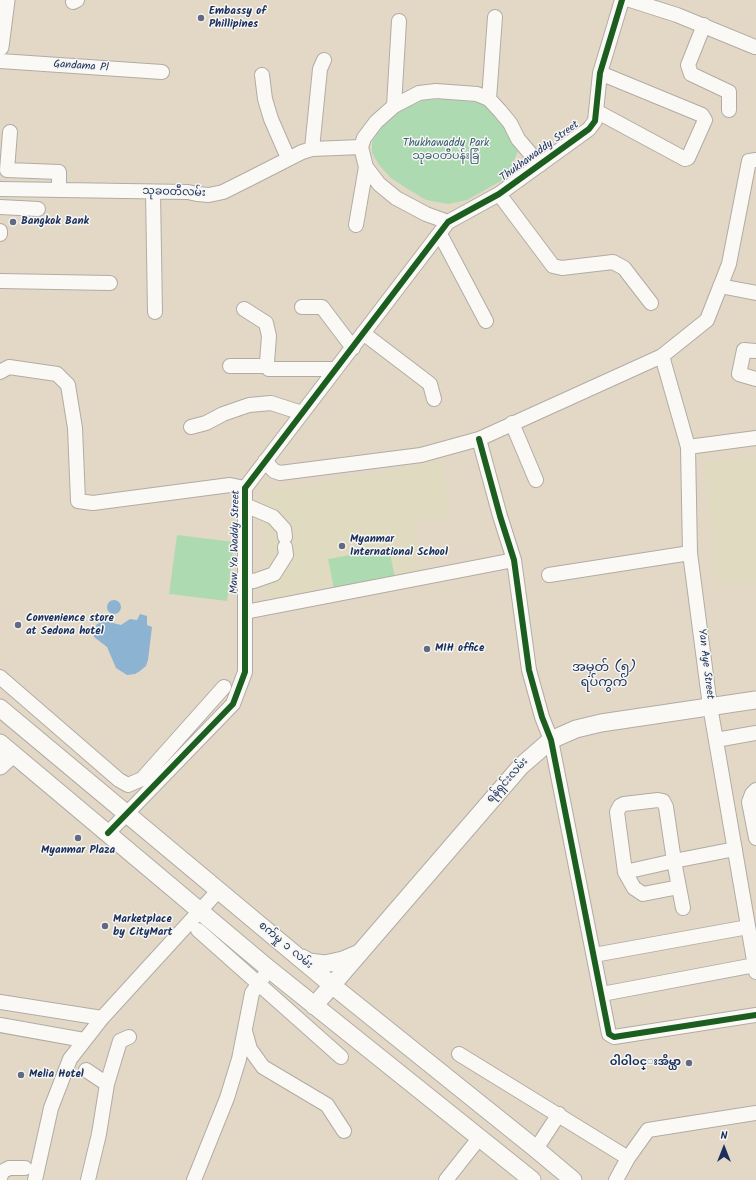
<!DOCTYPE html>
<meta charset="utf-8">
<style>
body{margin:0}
#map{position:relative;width:756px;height:1180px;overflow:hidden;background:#e3d8c6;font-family:Kalam,sans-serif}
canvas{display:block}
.north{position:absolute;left:704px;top:1128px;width:40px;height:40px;-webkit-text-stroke:3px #f6f6f2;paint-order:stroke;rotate:0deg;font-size:11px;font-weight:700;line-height:16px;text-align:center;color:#1b2f5e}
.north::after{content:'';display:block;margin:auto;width:14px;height:18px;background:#1b2f5e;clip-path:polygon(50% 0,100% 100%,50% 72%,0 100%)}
</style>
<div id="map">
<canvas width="756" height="1180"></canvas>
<div class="north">N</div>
</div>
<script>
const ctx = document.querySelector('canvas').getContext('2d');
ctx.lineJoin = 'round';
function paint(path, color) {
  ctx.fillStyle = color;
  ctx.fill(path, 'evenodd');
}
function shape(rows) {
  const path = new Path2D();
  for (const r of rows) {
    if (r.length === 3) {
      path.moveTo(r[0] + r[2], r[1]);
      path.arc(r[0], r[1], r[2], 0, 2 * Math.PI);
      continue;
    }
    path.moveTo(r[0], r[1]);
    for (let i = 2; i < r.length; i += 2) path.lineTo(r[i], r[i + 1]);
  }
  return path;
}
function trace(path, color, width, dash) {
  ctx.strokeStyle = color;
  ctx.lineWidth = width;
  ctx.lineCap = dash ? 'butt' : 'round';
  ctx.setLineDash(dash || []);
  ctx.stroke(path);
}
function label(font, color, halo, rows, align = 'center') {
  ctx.font = font + ' Kalam,"Noto Sans Myanmar",sans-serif';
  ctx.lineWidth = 3;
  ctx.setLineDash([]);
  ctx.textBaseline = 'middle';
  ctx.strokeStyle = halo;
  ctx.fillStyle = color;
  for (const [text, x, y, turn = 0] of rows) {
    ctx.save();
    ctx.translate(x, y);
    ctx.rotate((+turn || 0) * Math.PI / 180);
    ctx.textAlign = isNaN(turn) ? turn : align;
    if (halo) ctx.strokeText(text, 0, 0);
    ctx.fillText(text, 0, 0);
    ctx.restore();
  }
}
paint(shape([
 [756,456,756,582,717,586,704,462],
 [442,461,450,517,415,521,423,571,267,599,261,492]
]), '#e0dbc0');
paint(shape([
 [450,99,480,103,495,113,511,135,518,151,512,165,501,181,467,200,448,204,426,200,406,188,391,178,379,165,372,153,372,142,380,128,397,112,424,100],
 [177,535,234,542,227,601,169,594],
 [389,548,395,578,334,589,328,559]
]), '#aedab2');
paint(shape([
 [114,607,7],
 [140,614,147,616,147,625,152,627,148,660,146,666,140,671,135,674,127,675,116,668,107,647,94,637,94,630,97,624,105,621,121,625,130,619,137,620]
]), '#8cb3d2');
const minor = shape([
 [630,0,677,15,755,47],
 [73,2,77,0],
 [704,25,688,65,691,74,729,92,729,110],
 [0,61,162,72],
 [262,75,265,99,271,119,288,158],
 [489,99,495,17],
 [394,106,399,21],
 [596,111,685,159,688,158,705,120,702,115,600,73],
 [10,132,7,170,59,172,59,190],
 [312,149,320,69,324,60],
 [0,189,188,192,197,194,209,195,223,192,251,178,302,152,312,149,361,147],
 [153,192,155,312],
 [499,194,553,266,562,268,613,262,624,268,651,303],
 [0,207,38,209],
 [448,222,426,214,396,198,379,184,366,167,361,147,364,138,376,122,394,106,419,93,436,91,477,94,489,99,500,111,510,123,518,139,540,165],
 [356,225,366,167],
 [0,231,0,234],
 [440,234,486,321],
 [0,281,110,283],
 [720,286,756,293],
 [302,307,322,307,353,348],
 [244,309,266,323,269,336,267,362,269,369,336,369],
 [363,333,430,384,434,399],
 [756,351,744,350,739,374,756,379],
 [662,356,688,447,690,553,710,706,756,972],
 [230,366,268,366],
 [0,372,9,367,57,374,68,385,75,428,78,501,93,503,230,485,245,488],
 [512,423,536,480],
 [191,427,206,423,223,414,249,405,271,403,302,413],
 [479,439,500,516,514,560,529,670,542,717,551,740,609,1034,614,1037,756,1015],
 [688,447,756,438],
 [265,461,274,471,280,473,421,455,479,439,662,356,707,320,729,264,749,161,756,160],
 [245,505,273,517,284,529,285,537],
 [549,575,690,553],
 [245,580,254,581,274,574,286,555,285,547],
 [245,612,514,560],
 [0,677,119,780,128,785,142,779,224,687],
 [716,740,756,733],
 [756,790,752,794,749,802,756,838],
 [108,833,233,704,245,672,245,488,448,222,499,194,589,129,595,121,600,73,622,0],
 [625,872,634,888,643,894,679,887],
 [683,908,674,861,666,807,663,801,658,800,624,804,620,806,617,812,625,872,674,861,735,849],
 [198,930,341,1057],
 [594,955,748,927],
 [602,994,755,965],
 [0,1002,102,1018],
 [0,1025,84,1040],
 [245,1031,250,1049,263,1067,327,1105,344,1131],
 [459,1054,628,1158],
 [86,1070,107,1084],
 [536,1149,559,1114],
 [0,1178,2,1172,9,1168,25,1168],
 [35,1180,51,1108,70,1059,102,1018,218,891],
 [88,1180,99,1134,107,1084,120,1041,129,1037],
 [194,1180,227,1098,239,1059,252,993,269,969],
 [446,1180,480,1137],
 [616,1180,628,1158,648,1130,756,1113]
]);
const major = shape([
 [0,47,6,0],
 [0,708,333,986,536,1149,573,1180],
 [0,743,269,969,532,1180],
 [0,766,13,754],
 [302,958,309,962,325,964,343,960,357,954],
 [314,1006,521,766,551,740,576,729,601,723,756,700]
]);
trace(minor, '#b0aca5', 16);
trace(major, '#b0aca5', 19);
trace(minor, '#fbf9f6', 14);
trace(major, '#fbf9f6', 17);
trace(shape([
 [479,439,500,516,514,560,529,670,542,717,551,740,609,1034,614,1037,756,1015],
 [108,833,233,704,245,672,245,488,448,222,499,194,589,129,595,121,600,73,622,0]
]), '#1b5e20', 6);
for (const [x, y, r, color] of [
 [201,18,4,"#616a82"],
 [13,222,4,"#616a82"],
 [342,546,4,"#616a82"],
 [18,625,4,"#616a82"],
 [427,649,4,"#616a82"],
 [78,838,4,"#616a82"],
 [105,926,4,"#616a82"],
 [689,1063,4,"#616a82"],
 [21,1075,4,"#616a82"]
]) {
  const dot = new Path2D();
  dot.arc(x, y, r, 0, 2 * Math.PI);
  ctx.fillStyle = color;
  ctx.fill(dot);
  trace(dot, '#f6f6f2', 1.5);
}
label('bold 11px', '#1b2f5e', '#f6f6f2', [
 ["Embassy of",209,12],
 ["Phillipines",209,25],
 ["Bangkok Bank",21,222],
 ["Myanmar",350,540],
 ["International School",350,553],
 ["Convenience store",26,619],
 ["at Sedona hotel",26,632],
 ["MIH office",435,649],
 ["Myanmar Plaza",78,851,"center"],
 ["Marketplace",113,920],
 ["by CityMart",113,933],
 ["ဝါဝါဝင္းအိမ္ယာ",681,1063,"right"],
 ["Melia Hotel",29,1075]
], 'left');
label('11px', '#1b2f5e', '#f6f6f2', [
 ["Gandama Pl",81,67,4],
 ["Thukhawaddy Street",540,152,-36],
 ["သုခဝတီလမ်း",174,193,2],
 ["Maw Ya Waddy Street",236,542,-89],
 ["Yan Aye Street",705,664,83],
 ["ရန်ရှင်းလမ်း",508,781,-48],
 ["စက်မှု ၁ လမ်း",285,946,40]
]);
label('11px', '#355a6f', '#f6f6f2', [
 ["Thukhawaddy Park",446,144],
 ["သုခဝတီပန်းခြံ",446,157]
]);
label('13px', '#1b2f5e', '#f6f6f2', [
 ["အမှတ် (၅)",604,669],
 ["ရပ်ကွက်",604,684]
]);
</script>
